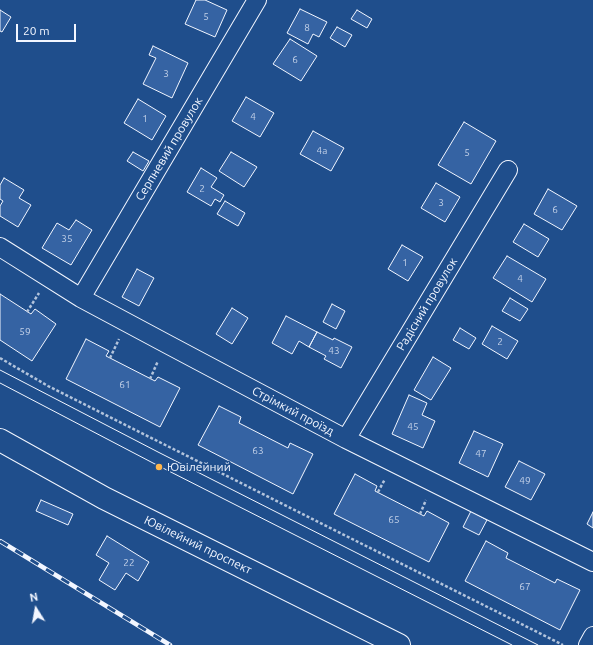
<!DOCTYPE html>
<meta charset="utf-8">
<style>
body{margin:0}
#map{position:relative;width:593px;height:645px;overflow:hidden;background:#1f4e8c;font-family:Ubuntu,sans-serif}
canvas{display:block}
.north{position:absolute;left:16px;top:589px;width:40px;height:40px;-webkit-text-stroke:3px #1f4e8c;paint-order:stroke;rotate:349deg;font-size:11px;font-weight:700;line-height:16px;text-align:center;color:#f2f6ff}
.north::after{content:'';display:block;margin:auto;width:14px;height:18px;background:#f2f6ff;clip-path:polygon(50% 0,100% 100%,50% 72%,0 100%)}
.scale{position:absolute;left:16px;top:24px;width:60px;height:18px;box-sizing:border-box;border:2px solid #f2f6ff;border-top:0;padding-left:5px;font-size:12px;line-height:14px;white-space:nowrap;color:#f2f6ff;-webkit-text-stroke:3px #1f4e8c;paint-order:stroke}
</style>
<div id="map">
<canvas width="593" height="645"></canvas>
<div class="north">N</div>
<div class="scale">20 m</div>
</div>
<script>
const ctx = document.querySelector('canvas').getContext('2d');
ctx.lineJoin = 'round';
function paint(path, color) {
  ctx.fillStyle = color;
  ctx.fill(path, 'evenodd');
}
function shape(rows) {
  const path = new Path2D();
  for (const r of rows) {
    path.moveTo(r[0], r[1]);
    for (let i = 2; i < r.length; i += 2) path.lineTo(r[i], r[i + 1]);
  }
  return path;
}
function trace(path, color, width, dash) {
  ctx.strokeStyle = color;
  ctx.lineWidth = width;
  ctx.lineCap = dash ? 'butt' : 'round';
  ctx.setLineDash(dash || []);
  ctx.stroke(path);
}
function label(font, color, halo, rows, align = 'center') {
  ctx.font = font + ' Ubuntu,sans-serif';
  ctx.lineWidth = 3;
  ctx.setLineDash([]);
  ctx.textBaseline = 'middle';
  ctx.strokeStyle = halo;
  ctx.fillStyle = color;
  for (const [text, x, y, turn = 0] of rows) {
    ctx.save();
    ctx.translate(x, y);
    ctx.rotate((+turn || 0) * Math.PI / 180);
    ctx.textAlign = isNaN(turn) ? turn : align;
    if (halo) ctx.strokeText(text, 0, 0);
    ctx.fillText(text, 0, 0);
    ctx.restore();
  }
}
const building = shape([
 [196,0,205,0,227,10,215,37,185,24,196,0],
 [300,9,327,22,319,37,313,34,308,44,287,33,300,9],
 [0,10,11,17,2,32,0,31,0,10],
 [357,10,372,19,367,28,351,19,357,10],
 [337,27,352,35,345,47,330,38,337,27],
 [290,39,317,56,301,81,273,64,290,39],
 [153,46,188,63,172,98,143,84,156,58,149,55,153,46],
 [246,97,274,113,260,137,232,121,246,97],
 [138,99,166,116,152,140,124,123,138,99],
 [464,122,496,141,471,184,438,165,464,122],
 [313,131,344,148,331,171,300,154,313,131],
 [133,152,149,161,143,171,127,161,133,152],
 [231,152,257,167,244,187,219,171,231,152],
 [201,168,217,178,211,187,224,195,220,202,215,199,211,206,187,192,201,168],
 [4,178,24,190,19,198,31,205,18,227,0,216,0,206,3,201,0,199,0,185,4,178],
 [436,183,460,197,445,222,421,208,436,183],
 [548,189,577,206,562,230,534,214,548,189],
 [225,201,245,213,238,226,217,214,225,201],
 [76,220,92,230,71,265,42,248,57,223,69,230,76,220],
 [524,224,549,239,538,257,513,242,524,224],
 [402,245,423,257,408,281,388,269,402,245],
 [507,256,546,279,532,302,493,278,507,256],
 [137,269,154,278,139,306,122,297,137,269],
 [0,294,31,314,35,309,56,324,32,361,0,340,0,294],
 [510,298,528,309,520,321,502,311,510,298],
 [332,304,345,311,336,329,323,322,332,304],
 [232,308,248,318,232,344,216,334,232,308],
 [286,316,317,332,309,347,299,341,292,354,272,343,286,316],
 [492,326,518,341,507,359,482,344,492,326],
 [460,328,476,338,469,349,453,340,460,328],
 [317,332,333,340,334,338,352,347,341,368,324,359,326,356,309,347,317,332],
 [86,339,109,351,106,356,110,358,155,381,158,377,180,388,160,427,66,379,86,339],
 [433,357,451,368,431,400,414,390,433,357],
 [409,395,427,403,422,415,435,421,423,448,392,434,409,395],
 [219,406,241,417,239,423,288,448,290,443,313,454,293,494,198,445,219,406],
 [474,431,503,444,488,477,459,463,474,431],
 [519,461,545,474,531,500,505,487,519,461],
 [355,474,377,486,375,491,424,516,427,511,449,523,429,562,334,514,355,474],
 [41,500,73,514,68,525,36,511,41,500],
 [471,511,487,520,479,535,463,527,471,511],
 [593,512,593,528,587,524,593,512],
 [107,536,149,562,138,581,126,573,115,590,99,580,109,563,96,555,107,536],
 [486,541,508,553,506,558,555,583,557,579,580,590,560,630,465,581,486,541]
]);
paint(building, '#3563a3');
trace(building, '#f2f6ff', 1);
const minor = shape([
 [0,247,81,298,167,344,346,439,593,562],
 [81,298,257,0],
 [346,439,508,170],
 [588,645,593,636]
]);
const secondary = shape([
 [0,440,104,498,399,645]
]);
trace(minor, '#f2f6ff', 20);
trace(secondary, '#f2f6ff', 24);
trace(shape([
 [27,312,39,293],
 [0,358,48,386,563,645],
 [110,358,119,339],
 [150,379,158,361],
 [378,492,385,479],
 [420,514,426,500]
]), '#b3c4dc', 2.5, [3, 2]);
trace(minor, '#1f4e8c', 18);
trace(secondary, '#1f4e8c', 22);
trace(shape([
 [0,370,158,452,538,645],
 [0,383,153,463,512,645]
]), '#f2f6ff', 1);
const rail = shape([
 [0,541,170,645]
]);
trace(rail, '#f2f6ff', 4.5);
trace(rail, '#1f4e8c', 3, [9]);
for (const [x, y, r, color] of [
 [159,467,4,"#ffb74d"]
]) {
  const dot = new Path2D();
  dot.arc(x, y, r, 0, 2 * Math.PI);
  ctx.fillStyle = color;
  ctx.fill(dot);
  trace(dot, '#1f4e8c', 1.5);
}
label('10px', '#c3d1e8', null, [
 ["5",206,17],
 ["8",307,28],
 ["6",295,60],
 ["3",166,74],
 ["4",253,117],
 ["1",145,119],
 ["4а",322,151],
 ["5",467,153],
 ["2",202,189],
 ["3",441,203],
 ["6",555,210],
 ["35",67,239],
 ["1",405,263],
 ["4",520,279],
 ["59",25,332],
 ["2",500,342],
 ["43",334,351],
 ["61",125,385],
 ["45",413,427],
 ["63",258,451],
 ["47",481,454],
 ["49",525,481],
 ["65",394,520],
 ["22",129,563],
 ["67",525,587]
]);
label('12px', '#f2f6ff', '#1f4e8c', [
 ["Серпневий провулок",169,149,-59],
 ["Радісний провулок",427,304,-59],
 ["Стрімкий проїзд",293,411,28],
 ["Ювілейний проспект",198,545,26]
]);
label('12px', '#f2f6ff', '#1f4e8c', [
 ["Ювілейний",167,467]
], 'left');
</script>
